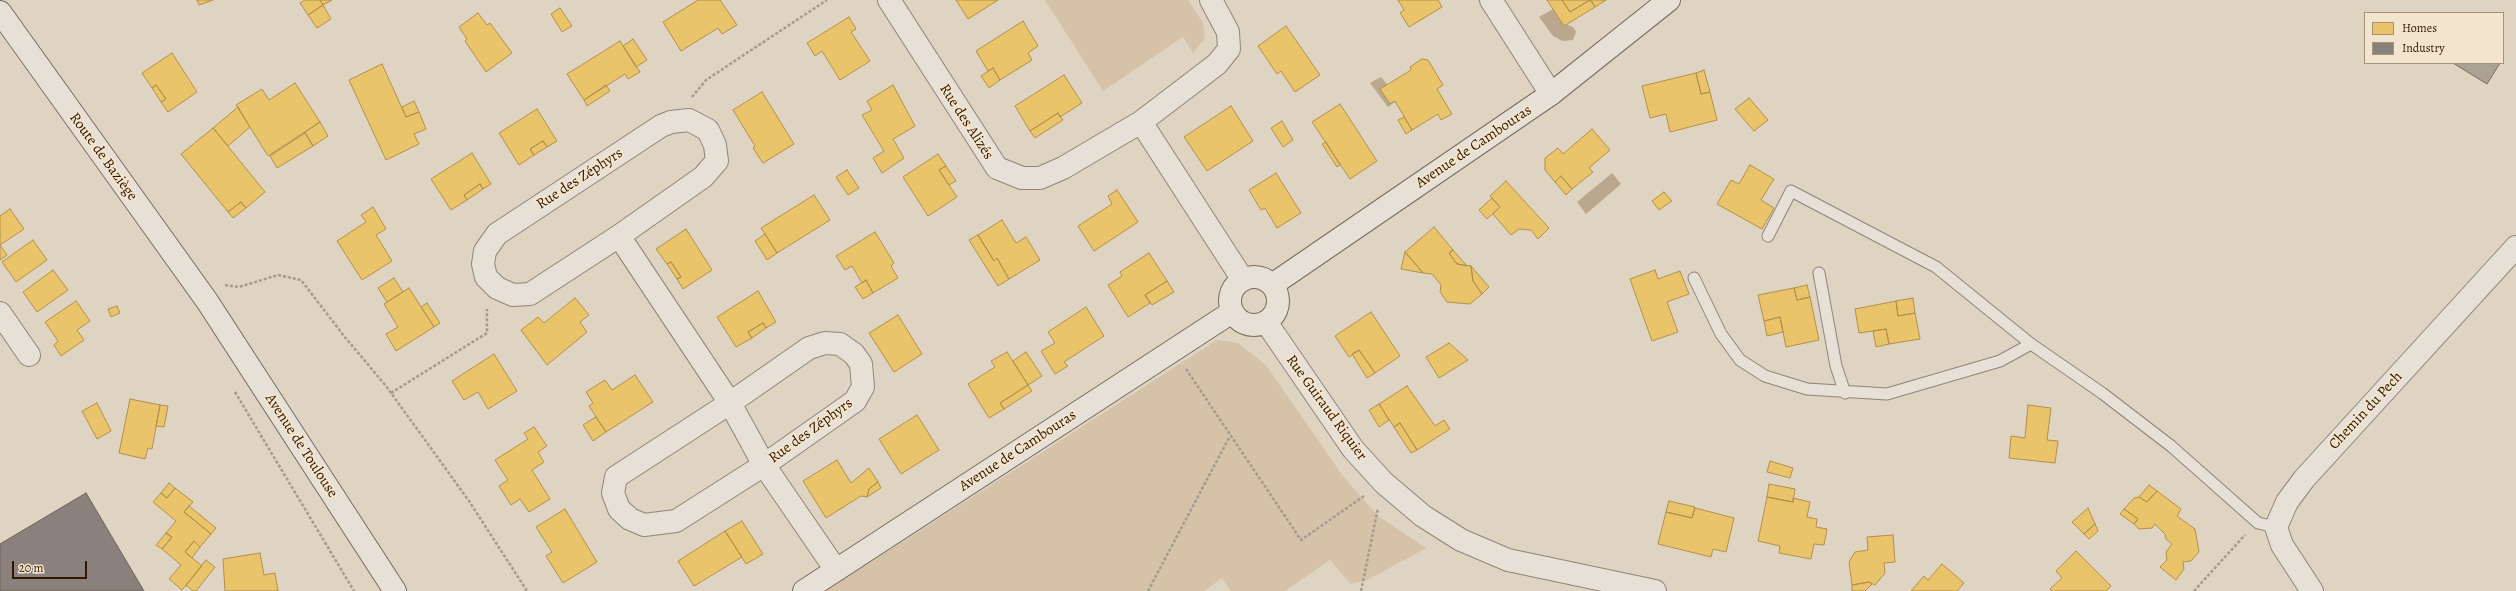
<!DOCTYPE html>
<meta charset="utf-8">
<style>
body{margin:0}
#map{position:relative;width:2516px;height:591px;overflow:hidden;background:#dfd3c1;font-family:Alegreya,serif}
canvas{display:block}
.legend{position:absolute;left:2364px;top:12px;width:140px;height:52px;box-sizing:border-box;background:#f3e4ce;border:1px solid #a5927c;margin:0;padding:5px 7px;list-style:none;font-size:12px;color:#2f1700}
.legend li{display:flex;align-items:center;gap:8px;height:20px}
.legend b{width:20px;border:1px solid #a5927c}
.scale{position:absolute;left:12px;top:561px;width:75px;height:18px;box-sizing:border-box;border:2px solid #2f1700;border-top:0;padding-left:5px;font-size:12px;line-height:14px;white-space:nowrap;color:#2f1700;-webkit-text-stroke:3px #f3e4ce;paint-order:stroke}
</style>
<div id="map">
<canvas width="2516" height="591"></canvas>
<ul class="legend">
<li><b style="height:11px;background:#e9c46a"></b>Homes</li>
<li><b style="height:11px;background:#8a817c"></b>Industry</li>
</ul>
<div class="scale">20 m</div>
</div>
<script>
const ctx = document.querySelector('canvas').getContext('2d');
ctx.lineJoin = 'round';
function paint(path, color) {
  ctx.fillStyle = color;
  ctx.fill(path, 'evenodd');
}
function shape(rows) {
  const path = new Path2D();
  for (const r of rows) {
    if (r.length === 3) {
      path.moveTo(r[0] + r[2], r[1]);
      path.arc(r[0], r[1], r[2], 0, 2 * Math.PI);
      continue;
    }
    path.moveTo(r[0], r[1]);
    for (let i = 2; i < r.length; i += 2) path.lineTo(r[i], r[i + 1]);
  }
  return path;
}
function trace(path, color, width, dash) {
  ctx.strokeStyle = color;
  ctx.lineWidth = width;
  ctx.lineCap = dash ? 'butt' : 'round';
  ctx.setLineDash(dash || []);
  ctx.stroke(path);
}
function label(font, color, halo, rows, align = 'center') {
  ctx.font = font + ' Alegreya,serif';
  ctx.lineWidth = 4;
  ctx.setLineDash([]);
  ctx.textBaseline = 'middle';
  ctx.strokeStyle = halo;
  ctx.fillStyle = color;
  for (const [text, x, y, turn = 0] of rows) {
    ctx.save();
    ctx.translate(x, y);
    ctx.rotate((+turn || 0) * Math.PI / 180);
    ctx.textAlign = isNaN(turn) ? turn : align;
    if (halo) ctx.strokeText(text, 0, 0);
    ctx.fillText(text, 0, 0);
    ctx.restore();
  }
}
paint(shape([
 [1045,0,1188,0,1203,23,1205,38,1193,53,1183,37,1103,91],
 [1217,340,1238,343,1266,365,1342,475,1378,516,1426,548,1369,579,1351,584,1330,560,1285,591,1231,591,1222,578,1204,591,826,591]
]), '#d5c2a9');
paint(shape([
 [1553,9,1565,23,1574,28,1576,32,1573,40,1563,41,1553,36,1539,17],
 [1381,77,1399,99,1388,107,1370,83],
 [1612,173,1621,184,1586,214,1577,202]
]), '#bba78d');
const homes = shape([
 [197,0,213,0,199,5,197,0],
 [305,0,320,0,323,5,308,15,300,3,305,0],
 [320,0,332,0,323,5,320,0],
 [698,0,720,0,737,25,722,34,718,28,681,51,663,22,698,0],
 [956,0,998,0,968,19,956,0],
 [1398,0,1438,0,1442,7,1409,27,1400,13,1404,10,1398,0],
 [1547,0,1562,0,1570,12,1590,0,1595,7,1564,26,1547,0],
 [1562,0,1590,0,1570,12,1562,0],
 [1591,0,1606,0,1595,7,1591,0],
 [323,5,331,19,317,28,308,15,323,5],
 [560,8,572,26,562,32,551,14,560,8],
 [478,13,487,25,490,23,512,53,486,72,465,41,467,39,459,27,478,13],
 [849,17,856,29,851,32,870,61,840,80,822,51,815,56,807,43,849,17],
 [1023,21,1038,46,1028,53,1032,60,1000,80,993,68,988,71,976,51,1023,21],
 [1286,26,1320,75,1295,92,1281,71,1277,74,1258,46,1286,26],
 [633,39,647,60,636,67,623,46,633,39],
 [620,41,640,72,628,79,625,74,584,100,567,74,620,41],
 [172,53,197,92,168,112,161,102,166,99,156,85,152,88,142,73,172,53],
 [1422,59,1428,60,1443,85,1437,89,1452,114,1441,120,1438,114,1412,130,1395,101,1390,104,1380,89,1411,70,1410,67,1422,59],
 [382,64,406,117,419,112,426,129,414,134,419,144,386,160,349,80,382,64],
 [993,68,1000,80,989,88,981,76,993,68],
 [1704,70,1710,92,1701,94,1696,73,1704,70],
 [1696,73,1701,94,1710,92,1717,120,1670,132,1666,114,1650,118,1642,86,1696,73],
 [1064,75,1082,103,1060,117,1058,113,1030,131,1015,106,1064,75],
 [295,83,320,122,268,156,236,105,262,89,269,100,295,83],
 [156,85,166,99,161,102,152,88,156,85],
 [606,85,610,91,587,106,584,100,606,85],
 [893,85,915,126,893,139,904,158,882,173,873,158,884,151,862,115,872,110,867,101,893,85],
 [762,92,794,144,763,163,753,148,755,146,733,110,762,92],
 [1749,98,1768,120,1754,131,1735,109,1749,98],
 [414,101,419,112,406,117,402,107,414,101],
 [1340,104,1377,161,1350,179,1312,122,1340,104],
 [1231,106,1253,141,1207,171,1184,137,1231,106],
 [238,107,250,127,228,146,213,128,238,107],
 [537,109,557,141,547,147,543,141,530,149,534,155,519,165,499,133,537,109],
 [1058,113,1063,120,1035,138,1030,131,1058,113],
 [1404,117,1412,130,1406,134,1398,120,1404,117],
 [1282,121,1293,140,1283,147,1271,128,1282,121],
 [320,122,328,136,313,146,305,132,320,122],
 [213,128,265,192,246,208,241,202,228,212,181,154,213,128],
 [1592,129,1610,150,1589,168,1593,172,1572,189,1561,176,1555,182,1545,170,1545,158,1558,148,1563,154,1592,129],
 [305,133,313,146,277,168,270,156,305,133],
 [543,141,547,147,534,155,530,149,543,141],
 [1326,142,1340,165,1337,167,1322,144,1326,142],
 [472,153,491,184,483,189,480,184,464,195,467,200,451,210,431,179,472,153],
 [938,154,946,166,939,170,957,197,928,216,903,177,938,154],
 [1750,165,1774,179,1761,200,1774,208,1762,229,1717,204,1731,180,1739,184,1750,165],
 [946,166,956,181,949,185,939,170,946,166],
 [847,170,859,188,848,195,836,177,847,170],
 [1276,173,1301,213,1277,228,1265,208,1261,210,1249,190,1276,173],
 [1561,176,1572,189,1566,195,1555,182,1561,176],
 [1506,181,1549,228,1538,239,1531,230,1519,229,1511,235,1493,214,1500,207,1490,196,1506,181],
 [480,184,483,189,467,200,464,195,480,184],
 [1117,190,1138,222,1094,251,1078,226,1112,204,1108,196,1117,190],
 [1664,192,1672,201,1659,210,1652,201,1664,192],
 [814,195,830,220,777,253,761,228,814,195],
 [1492,198,1500,207,1487,219,1479,210,1492,198],
 [241,202,246,208,233,218,228,212,241,202],
 [373,207,386,229,376,235,392,261,362,280,337,241,366,222,361,215,373,207],
 [10,209,24,229,0,245,7,255,0,260,0,216,10,209],
 [1002,220,1016,243,1026,237,1040,260,1009,279,997,258,994,261,978,235,1002,220],
 [1434,227,1453,250,1449,253,1457,264,1471,266,1473,281,1482,294,1470,304,1447,302,1440,292,1441,285,1432,274,1423,273,1405,252,1434,227],
 [686,229,712,270,683,289,677,279,681,277,671,262,667,264,656,249,686,229],
 [875,232,894,263,891,266,898,278,873,293,866,280,862,283,852,266,845,270,836,256,875,232],
 [765,234,777,253,767,260,755,241,765,234],
 [978,235,994,261,997,258,1009,279,998,286,969,240,978,235],
 [33,240,47,260,16,282,2,262,33,240],
 [1453,250,1467,266,1457,264,1449,253,1453,250],
 [1405,252,1413,261,1423,273,1401,269,1405,252],
 [1149,253,1167,281,1145,295,1150,303,1128,317,1108,285,1122,276,1120,272,1149,253],
 [671,262,681,277,677,279,667,264,671,262],
 [1471,266,1489,287,1482,294,1473,281,1471,266],
 [53,270,68,290,37,312,23,292,53,270],
 [1655,270,1658,279,1680,271,1689,294,1667,302,1678,332,1652,341,1630,279,1655,270],
 [394,278,403,292,387,302,378,288,394,278],
 [866,280,873,293,863,299,855,287,866,280],
 [1167,281,1174,292,1152,305,1145,295,1167,281],
 [1807,285,1810,297,1797,300,1794,288,1807,285],
 [409,288,434,327,396,351,386,334,398,327,384,304,409,288],
 [1794,288,1797,300,1810,297,1819,340,1786,347,1780,317,1764,321,1758,295,1794,288],
 [758,291,776,322,766,328,763,323,748,332,752,338,736,347,717,317,758,291],
 [575,298,589,315,580,322,587,332,547,365,521,330,538,317,544,323,575,298],
 [1913,298,1915,313,1898,316,1896,301,1913,298],
 [76,301,90,321,77,330,84,340,61,356,54,345,58,341,45,322,76,301],
 [1896,301,1898,316,1915,313,1920,339,1889,344,1886,329,1859,333,1855,309,1896,301],
 [427,303,440,323,434,327,421,307,427,303],
 [117,306,120,313,111,317,108,309,117,306],
 [1086,307,1104,336,1064,362,1068,366,1055,374,1041,351,1055,343,1048,332,1086,307],
 [1371,312,1400,356,1375,373,1359,350,1349,357,1335,336,1371,312],
 [898,315,922,354,894,372,869,333,898,315],
 [1780,317,1783,332,1767,336,1764,321,1780,317],
 [763,323,766,328,752,338,748,332,763,323],
 [1886,329,1889,344,1876,347,1873,331,1886,329],
 [1449,343,1468,360,1439,378,1426,357,1449,343],
 [1359,350,1375,373,1367,378,1352,354,1359,350],
 [1007,352,1028,385,1000,403,1004,409,989,418,968,384,995,367,991,361,1007,352],
 [1026,352,1042,376,1028,385,1013,361,1026,352],
 [494,354,517,391,488,409,478,392,464,400,452,381,494,354],
 [635,375,653,402,606,432,589,406,593,403,586,392,605,380,612,390,635,375],
 [1028,385,1032,391,1004,409,1000,403,1028,385],
 [1407,386,1435,426,1444,420,1450,429,1417,450,1400,423,1394,427,1379,404,1407,386],
 [130,399,160,405,152,449,148,448,145,459,119,453,130,399],
 [97,403,111,431,97,439,82,411,97,403],
 [1379,404,1389,420,1379,427,1369,410,1379,404],
 [160,405,168,406,164,427,156,426,160,405],
 [2028,405,2051,408,2047,440,2058,441,2055,463,2009,458,2011,436,2025,438,2028,405],
 [917,415,939,450,901,474,879,439,917,415],
 [596,417,606,432,593,441,583,425,596,417],
 [1400,423,1417,450,1411,453,1394,427,1400,423],
 [534,427,547,446,538,452,544,462,532,470,550,499,529,512,520,499,511,505,499,486,508,480,495,460,528,439,524,433,534,427],
 [837,460,851,483,869,468,878,482,869,489,867,497,861,496,826,518,803,481,837,460],
 [1770,461,1793,468,1790,478,1767,472,1770,461],
 [878,482,881,488,867,497,869,489,878,482],
 [169,483,175,488,167,498,161,493,169,483],
 [1769,484,1795,489,1793,502,1767,497,1769,484],
 [2149,485,2157,491,2147,502,2139,497,2149,485],
 [175,488,193,502,184,512,211,534,200,547,194,541,185,552,202,566,182,590,169,579,181,565,162,549,172,537,166,533,176,521,153,502,161,493,167,498,175,488],
 [2157,491,2181,509,2177,516,2195,529,2199,552,2191,561,2183,562,2184,569,2176,580,2160,567,2167,560,2166,552,2172,544,2166,539,2165,534,2155,524,2152,528,2139,529,2134,524,2138,519,2124,509,2134,498,2139,497,2147,502,2157,491],
 [1767,497,1793,502,1793,498,1810,502,1807,517,1817,519,1816,527,1827,529,1824,545,1814,544,1811,559,1779,553,1780,546,1758,541,1767,497],
 [1669,501,1695,507,1692,518,1666,512,1669,501],
 [189,506,216,528,211,534,184,512,189,506],
 [1695,508,1734,518,1726,552,1713,549,1711,557,1658,544,1666,512,1692,518,1695,508],
 [2088,508,2095,524,2084,534,2072,522,2088,508],
 [565,509,597,562,563,583,546,556,552,552,536,527,565,509],
 [2124,509,2138,519,2134,524,2120,514,2124,509],
 [742,521,763,554,746,564,725,531,742,521],
 [2095,524,2098,531,2089,539,2084,534,2095,524],
 [725,531,742,557,694,586,678,561,725,531],
 [166,533,172,537,162,549,156,545,166,533],
 [1893,535,1895,562,1884,563,1885,573,1875,585,1869,582,1852,585,1849,562,1855,552,1868,550,1867,537,1893,535],
 [194,541,200,547,192,558,185,552,194,541],
 [2076,551,2111,586,2106,591,2052,591,2050,589,2062,578,2056,571,2076,551],
 [260,553,264,575,275,573,278,591,225,591,223,559,260,553],
 [206,560,215,567,196,591,193,591,186,585,206,560],
 [1942,564,1964,583,1957,591,1911,591,1924,576,1928,580,1942,564],
 [1869,582,1872,584,1865,591,1852,591,1852,585,1869,582]
]);
paint(homes, '#e9c46a');
trace(homes, '#b1904a', 1);
const industry = shape([
 [86,493,144,591,0,591,0,544,86,493]
]);
paint(industry, '#8a817c');
trace(industry, '#6f6157', 1);
const building = shape([
 [2453,63,2500,63,2487,84,2453,63]
]);
paint(building, '#aba194');
trace(building, '#766c5f', 1);
const lane = shape([
 [1768,236,1791,191,1936,267,2031,344,2102,393,2171,446,2258,523,2276,527],
 [1819,273,1836,366,1845,393],
 [1694,278,1721,334,1740,360,1765,376,1807,389,1887,394,2000,361,2031,344]
]);
const street = shape([
 [889,0,997,168,1022,178,1040,178,1063,168,1141,122,1217,64,1229,49,1228,32,1211,0],
 [1491,0,1551,94],
 [1141,122,1243,280],
 [619,236,530,294,513,295,497,288,486,277,483,264,485,251,497,234,661,126,671,122,689,120,708,130,715,145,717,161,703,177,619,236,730,403,764,465,836,570],
 [0,313,29,355],
 [1266,322,1353,449,1384,483,1423,516,1461,540,1508,560,1655,591],
 [825,343,840,344,854,354,861,364,863,387,855,401,764,465,676,521,644,525,630,519,619,509,613,493,616,477,730,403,809,348,825,343],
 [2312,591,2282,545,2276,527,2287,502,2304,479,2516,247]
]);
const secondary = shape([
 [0,12,207,301,395,591],
 [1254,301,24],
 [1272,285,1551,94,1669,0],
 [804,591,1232,312]
]);
trace(lane, '#8f8578', 13);
trace(street, '#8f8578', 24);
trace(secondary, '#766c5f', 24);
trace(shape([
 [692,97,706,80,827,0],
 [225,285,239,287,278,275,301,280,344,336,386,386,469,501,527,591],
 [1186,369,1301,540,1364,496],
 [235,392,354,591],
 [391,393,487,333,487,309],
 [1148,591,1230,436],
 [1361,591,1378,508],
 [2194,591,2245,535]
]), '#a39b91', 2.5, [3, 2]);
trace(lane, '#e6e0d6', 11);
trace(street, '#e6e0d6', 22);
trace(secondary, '#e6e0d6', 22);
label('15px', '#2f1700', '#f3e4ce', [
 ["Rue des Alizés",966,122,57],
 ["Avenue de Cambouras",1474,147,-34],
 ["Route de Baziège",103,157,54],
 ["Rue des Zéphyrs",580,179,-33],
 ["Rue Guiraud Riquier",1326,408,54],
 ["Chemin du Pech",2366,411,-47],
 ["Rue des Zéphyrs",811,431,-36],
 ["Avenue de Toulouse",301,446,57],
 ["Avenue de Cambouras",1018,451,-33]
]);
</script>
